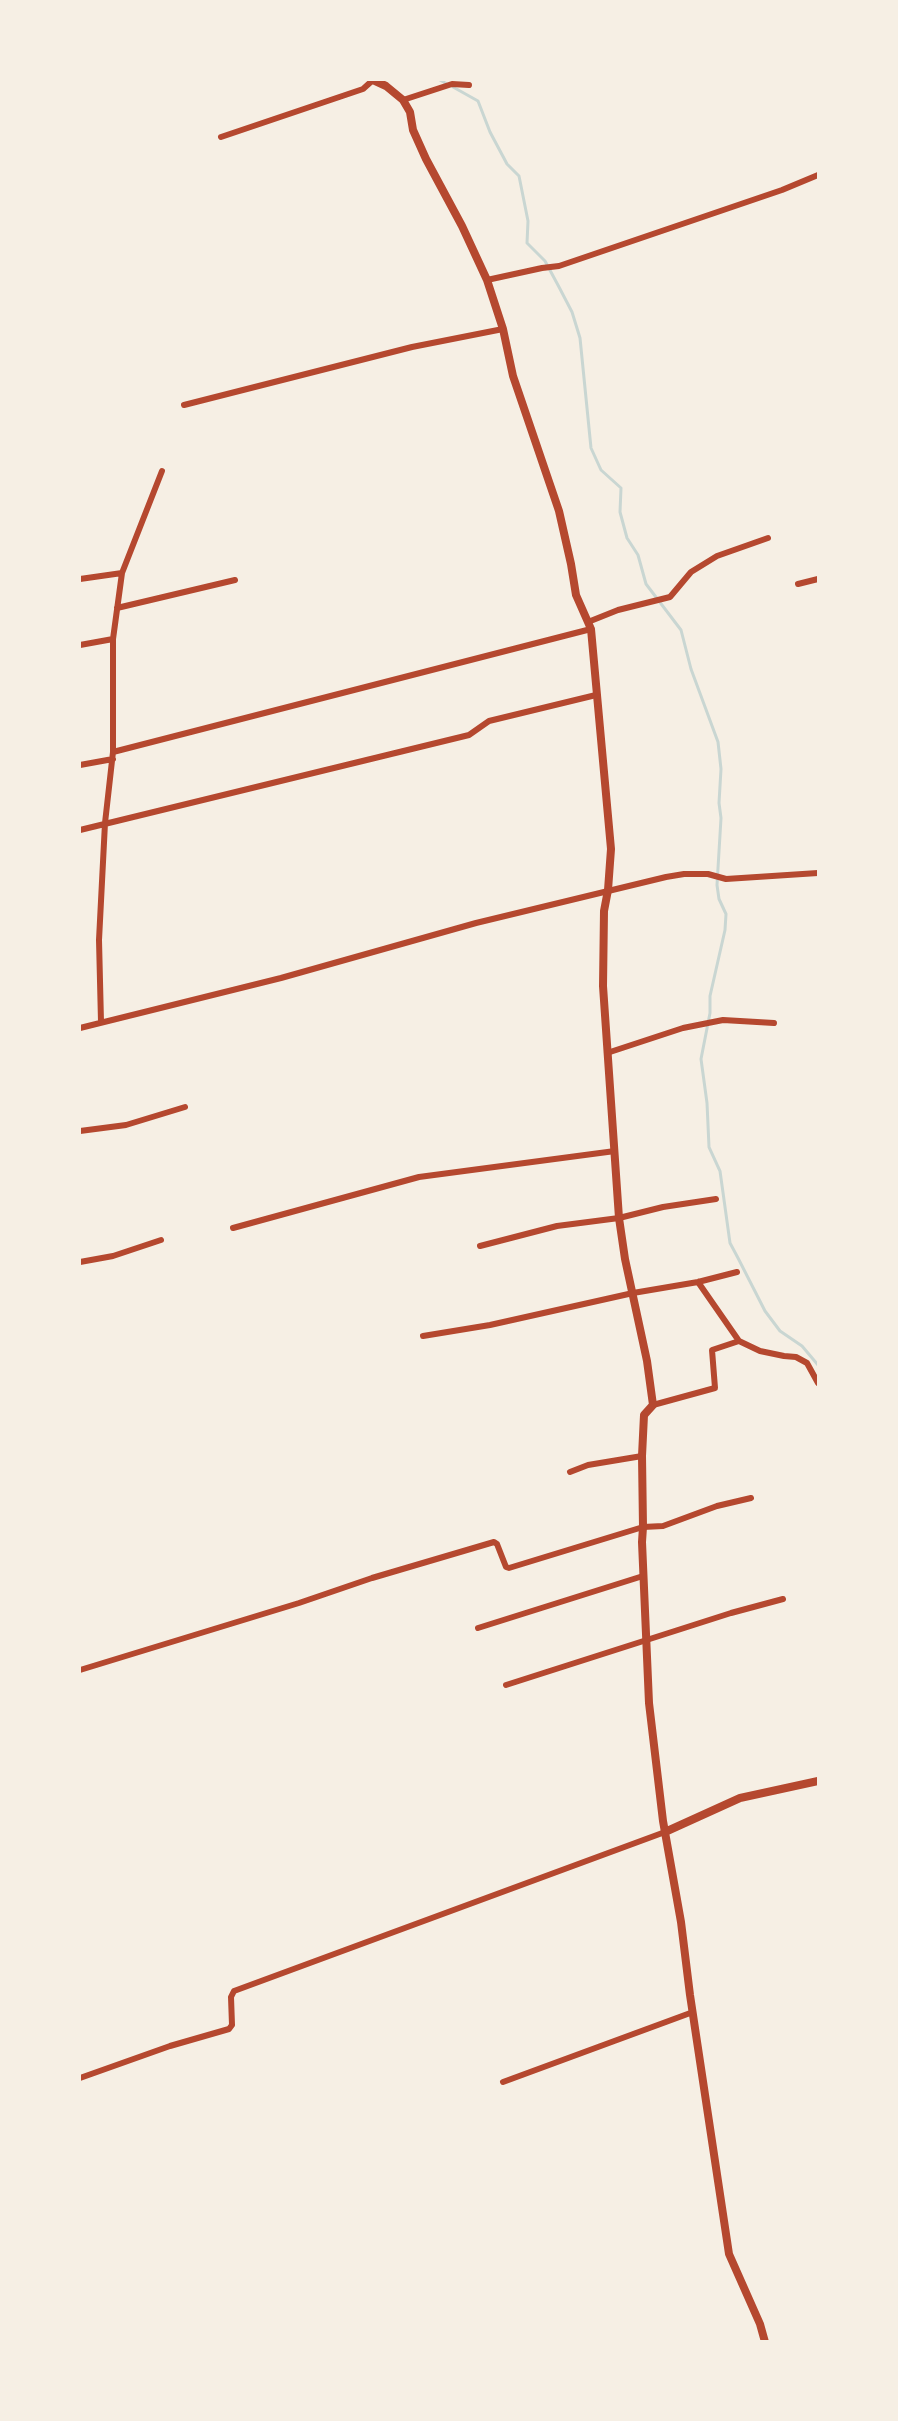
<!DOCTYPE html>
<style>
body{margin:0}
#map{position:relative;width:898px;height:2421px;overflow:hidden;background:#f6efe4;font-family:Rubik,sans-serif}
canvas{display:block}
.frame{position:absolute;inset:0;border:81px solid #f6efe4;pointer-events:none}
</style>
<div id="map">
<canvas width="898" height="2421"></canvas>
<div class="frame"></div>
</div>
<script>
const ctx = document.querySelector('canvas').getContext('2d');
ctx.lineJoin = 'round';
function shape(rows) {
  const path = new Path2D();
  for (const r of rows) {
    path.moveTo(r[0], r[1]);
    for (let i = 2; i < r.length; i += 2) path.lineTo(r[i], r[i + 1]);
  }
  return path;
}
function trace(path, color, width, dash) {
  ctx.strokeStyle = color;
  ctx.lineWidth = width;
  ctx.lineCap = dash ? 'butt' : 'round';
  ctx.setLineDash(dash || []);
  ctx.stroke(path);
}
trace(shape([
 [440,80,447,84],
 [453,87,478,101,490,132,507,164,519,176,528,221,527,243,545,261,559,287,572,312,580,338,591,448,601,470,621,488,620,512,627,538,638,555,646,584,681,630,691,669,718,742,721,769,719,803,721,818,717,885,719,899,726,914,725,930,710,996,710,1013,701,1059,707,1103,709,1147,720,1171,730,1243,738,1258,765,1311,780,1331,802,1346,818,1365]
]), '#c9d6d2', 3);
trace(shape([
 [403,100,452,84,469,85],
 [221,137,363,89,373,80],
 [487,280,542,268,559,266,782,190,818,175],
 [184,405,412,347,503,329],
 [80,579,122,573],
 [798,584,818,579],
 [117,608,235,580],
 [588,622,618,610,670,597,691,572,717,556,768,538],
 [80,645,113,639],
 [113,752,591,629],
 [80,765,113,759],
 [80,830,469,735,489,721,596,695],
 [101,1022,99,940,105,823,113,752,113,639,122,573,162,471],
 [80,1028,281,978,476,923,666,877,684,874,708,874,726,879,818,873],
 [607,1053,683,1028,723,1020,774,1023],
 [80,1131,126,1125,185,1107],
 [233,1228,419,1177,615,1151],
 [480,1246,557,1226,619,1218,663,1207,716,1199],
 [80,1262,113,1256,161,1240],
 [698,1282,739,1341,760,1351,784,1356,796,1357,807,1363,818,1383],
 [423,1336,490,1325,633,1293,698,1282,737,1272],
 [653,1405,715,1388,712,1350,739,1341],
 [570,1472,588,1465,642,1456],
 [478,1628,643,1576],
 [80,1670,299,1603,372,1578,494,1542,497,1544,506,1567,509,1568,643,1527,663,1526,717,1506,751,1498],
 [506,1685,731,1613,783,1599],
 [80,2078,170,2046,229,2029,232,2025,231,1997,234,1991,665,1832],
 [503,2082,693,2012]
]), '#b5482f', 6);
trace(shape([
 [373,80,386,86,403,100,410,112,413,130,426,159,462,226,487,280,503,329,513,376,559,511,571,564,576,595,591,629,611,849,608,890,604,911,603,986,619,1218,625,1259,647,1361,653,1405,644,1415,642,1456,643,1527,642,1542,649,1703,663,1821,681,1922,690,1995,729,2254,760,2324,765,2342],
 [665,1832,740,1798,818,1781]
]), '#b5482f', 8);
</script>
